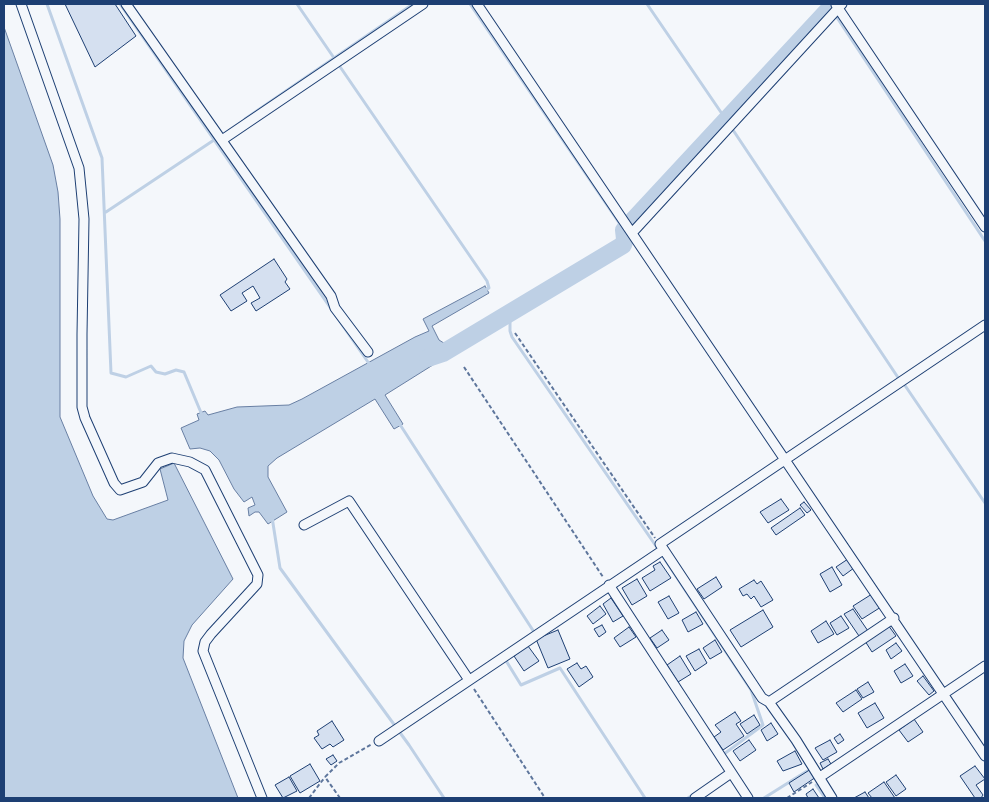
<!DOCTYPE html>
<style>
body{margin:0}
#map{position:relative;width:989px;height:802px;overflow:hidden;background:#f4f7fb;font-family:"Alegreya Sans",sans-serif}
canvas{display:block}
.frame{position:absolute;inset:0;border:5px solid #1d3f73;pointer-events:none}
</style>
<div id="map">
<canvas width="989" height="802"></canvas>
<div class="frame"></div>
</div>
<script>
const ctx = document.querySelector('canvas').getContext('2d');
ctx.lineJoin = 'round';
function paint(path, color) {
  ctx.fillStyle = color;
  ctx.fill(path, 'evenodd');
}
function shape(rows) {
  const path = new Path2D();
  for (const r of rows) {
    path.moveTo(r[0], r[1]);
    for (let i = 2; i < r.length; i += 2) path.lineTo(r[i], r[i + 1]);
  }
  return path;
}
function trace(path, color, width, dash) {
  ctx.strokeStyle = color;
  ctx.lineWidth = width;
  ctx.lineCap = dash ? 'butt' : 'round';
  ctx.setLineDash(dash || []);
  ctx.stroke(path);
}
const water = shape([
 [4,27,53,165,58,192,60,219,60,417,93,496,107,519,113,520,168,500,160,469,174,463,233,579,192,625,184,641,183,658,238,798,4,798,4,27],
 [485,286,489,293,432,326,439,340,447,345,452,353,385,395,403,424,394,429,375,399,277,458,268,466,268,477,287,512,268,524,259,512,255,512,249,516,248,508,255,505,252,497,244,502,234,489,219,460,210,451,200,448,190,449,181,428,199,420,197,414,205,411,208,415,237,407,289,405,302,399,415,337,429,331,423,319,485,286]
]);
paint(water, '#bed0e5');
trace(water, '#687fa3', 1);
trace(shape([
 [47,4,102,158,111,373,126,377,151,366,156,372,165,374,176,370,184,372,202,415],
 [120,4,370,365],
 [297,4,487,281,489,288,484,291],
 [470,4,624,230],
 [647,4,729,124],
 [828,4,985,241],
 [245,119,413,4],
 [733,130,899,379],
 [106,212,214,140],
 [510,312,510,331,512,337,658,549,751,690,763,725,724,754],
 [904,384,985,503],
 [399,423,534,632,532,634],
 [272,517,280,568,409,745,444,798],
 [505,659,521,685,560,668,645,798],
 [816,785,825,798],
 [688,798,694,794],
 [764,798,807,771]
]), '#bed0e5', 3);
trace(shape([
 [428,358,443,353,623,245,625,239,624,230,831,7]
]), '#bed0e5', 18);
const building = shape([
 [65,4,115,4,136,36,95,67,65,4],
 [274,259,287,279,285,282,290,289,256,311,251,303,260,298,253,286,242,293,247,301,231,311,220,295,274,259],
 [781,499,789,510,768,523,760,512,781,499],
 [804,502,811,510,807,513,800,505,804,502],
 [800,508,805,515,776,535,771,528,800,508],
 [848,559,854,568,843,576,836,567,848,559],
 [660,562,671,578,650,591,642,578,655,570,653,566,660,562],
 [832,567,842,585,830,592,820,574,832,567],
 [716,577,722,587,704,599,697,589,716,577],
 [637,579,647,596,632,605,622,588,637,579],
 [754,580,757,584,761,581,773,600,761,607,754,596,751,599,747,594,743,596,739,589,754,580],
 [872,594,881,607,862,619,853,606,872,594],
 [669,596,679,613,668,619,658,602,669,596],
 [611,598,623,616,613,622,603,604,611,598],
 [600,606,606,614,593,624,587,616,600,606],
 [853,609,868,631,859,636,844,614,853,609],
 [763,610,773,627,741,647,730,630,763,610],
 [696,612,703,624,688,632,682,620,696,612],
 [841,616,849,628,837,635,830,623,841,616],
 [826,621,834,634,818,643,811,631,826,621],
 [602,625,606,632,599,637,594,629,602,625],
 [888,625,896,636,872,652,865,641,888,625],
 [629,627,636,637,620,647,614,638,629,627],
 [558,630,570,659,548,668,536,639,558,630],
 [662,630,669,640,657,648,650,638,662,630],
 [715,640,722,652,710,659,703,648,715,640],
 [896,643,902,651,891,659,886,650,896,643],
 [528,646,539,661,524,671,514,656,528,646],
 [699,649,707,663,695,671,686,656,699,649],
 [680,656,691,674,678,682,667,665,680,656],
 [577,663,581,669,586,666,593,677,579,687,567,669,577,663],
 [905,664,913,676,901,683,894,671,905,664],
 [923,676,934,691,929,695,917,681,923,676],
 [868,682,874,692,863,698,857,689,868,682],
 [856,690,862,699,843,712,836,703,856,690],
 [875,703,884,718,867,728,858,713,875,703],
 [735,712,741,721,736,724,744,736,723,750,714,737,721,732,715,725,735,712],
 [754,715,760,725,747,734,740,724,754,715],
 [914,719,923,732,908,742,899,730,914,719],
 [332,721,344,740,333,747,330,744,322,749,314,738,319,735,317,731,332,721],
 [771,723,778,734,767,741,761,730,771,723],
 [840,734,844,740,838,744,834,738,840,734],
 [749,740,756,750,740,761,733,751,749,740],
 [830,740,837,752,823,760,815,748,830,740],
 [795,751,802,764,783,771,777,761,795,751],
 [333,755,337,761,331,765,326,759,333,755],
 [828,759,831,764,823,769,820,763,828,759],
 [310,764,320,781,300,793,290,776,310,764],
 [975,766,985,779,976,785,983,795,981,798,975,798,960,776,975,766],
 [811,769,816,777,794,792,789,783,811,769],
 [896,775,906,789,896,796,886,782,896,775],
 [289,777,297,791,283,798,275,785,289,777],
 [884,782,895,798,872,798,868,793,884,782],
 [813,789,819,798,808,798,806,794,813,789],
 [865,792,869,798,854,798,865,792]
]);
paint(building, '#d5e0f0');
trace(building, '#1d3f73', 1);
const street = shape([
 [21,4,79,168,84,219,82,334,82,407,85,418,114,483,120,490,143,482,158,463,172,458,190,462,205,470,258,575,257,584,211,634,205,642,203,651,262,798],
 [126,4,331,296,335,308,368,352],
 [477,4,985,756],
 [836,5,985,227],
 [222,140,423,4],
 [632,233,842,4],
 [304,525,349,501,469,680],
 [609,585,748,798],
 [769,702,894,618],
 [379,741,663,550],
 [820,777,985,666],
 [695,798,731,773],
 [832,798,796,740,769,702,762,698,660,544,985,325]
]);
trace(street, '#1d3f73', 11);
trace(shape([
 [515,333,655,538],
 [464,367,603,577],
 [474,689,545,798],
 [309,798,325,777],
 [340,798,325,777,339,763,372,744],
 [787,798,812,782]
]), '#5e769c', 2, [4, 2.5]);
trace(street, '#f4f7fb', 9);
</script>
